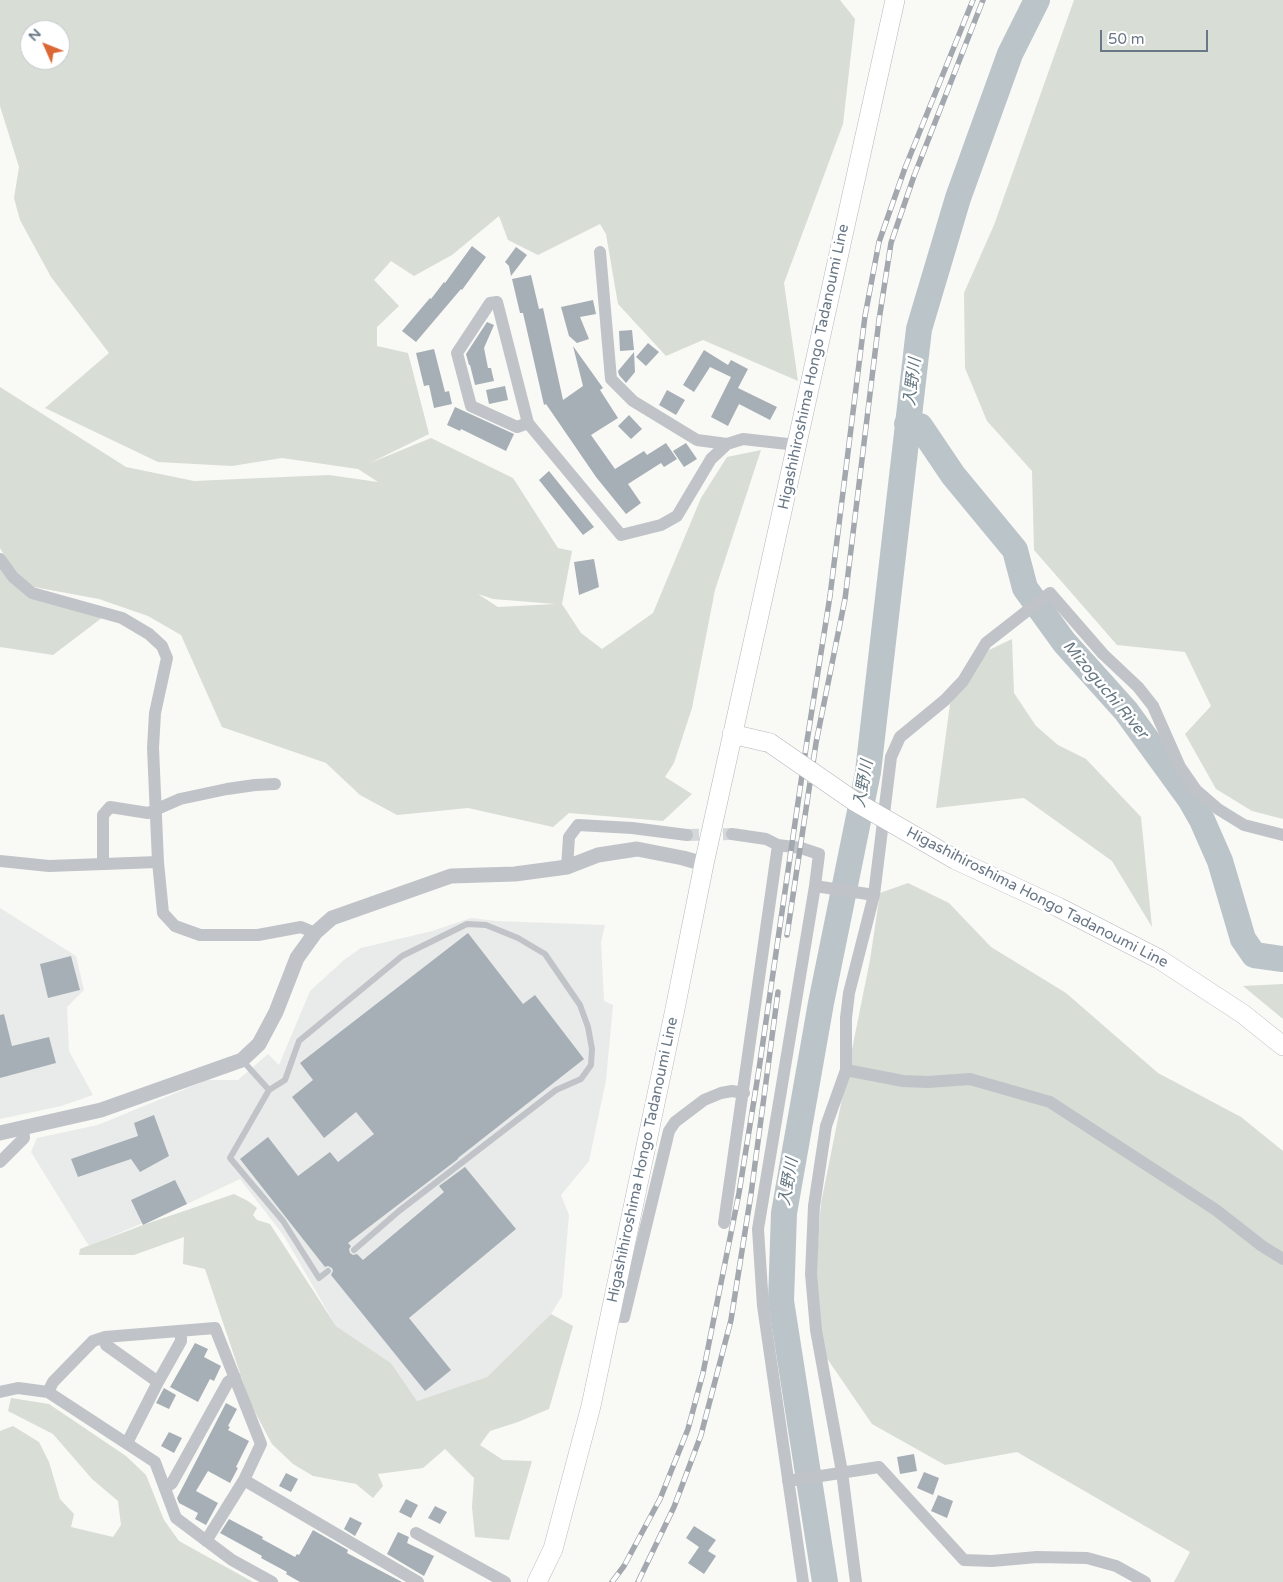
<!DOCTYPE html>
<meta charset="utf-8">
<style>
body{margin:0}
#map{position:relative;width:1283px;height:1582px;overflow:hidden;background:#f9f9f6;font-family:"Varela Round",sans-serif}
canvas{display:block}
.north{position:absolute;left:20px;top:20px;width:50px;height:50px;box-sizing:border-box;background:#fff;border:1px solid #c3c9cf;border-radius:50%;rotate:314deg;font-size:14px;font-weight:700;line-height:20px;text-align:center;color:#697786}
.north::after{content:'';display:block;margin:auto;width:18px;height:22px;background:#db6734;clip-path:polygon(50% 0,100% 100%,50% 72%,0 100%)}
.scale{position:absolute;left:1100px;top:30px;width:108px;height:22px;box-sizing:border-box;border:2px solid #697786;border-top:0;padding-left:6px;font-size:15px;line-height:18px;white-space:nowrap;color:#697786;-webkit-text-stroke:4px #fff;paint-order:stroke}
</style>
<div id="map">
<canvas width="1283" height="1582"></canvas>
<div class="north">N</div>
<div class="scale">50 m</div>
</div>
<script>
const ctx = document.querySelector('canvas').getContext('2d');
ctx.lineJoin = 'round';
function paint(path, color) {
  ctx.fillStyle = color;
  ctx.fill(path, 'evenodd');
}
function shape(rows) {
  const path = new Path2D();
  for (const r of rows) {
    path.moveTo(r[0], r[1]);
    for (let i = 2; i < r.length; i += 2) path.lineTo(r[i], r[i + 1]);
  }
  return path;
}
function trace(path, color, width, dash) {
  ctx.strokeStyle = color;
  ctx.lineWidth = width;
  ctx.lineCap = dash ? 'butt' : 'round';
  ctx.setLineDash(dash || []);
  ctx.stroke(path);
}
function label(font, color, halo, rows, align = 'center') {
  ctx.font = font + ' "Varela Round","Noto Sans JP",sans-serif';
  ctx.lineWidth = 5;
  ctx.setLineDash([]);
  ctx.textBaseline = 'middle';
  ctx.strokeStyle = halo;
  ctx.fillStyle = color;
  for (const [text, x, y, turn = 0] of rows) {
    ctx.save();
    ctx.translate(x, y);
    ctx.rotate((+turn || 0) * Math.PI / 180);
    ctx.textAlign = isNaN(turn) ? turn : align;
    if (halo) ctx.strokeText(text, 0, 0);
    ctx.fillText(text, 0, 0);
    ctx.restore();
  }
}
paint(shape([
 [0,908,76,956,84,990,67,1007,69,1051,93,1095,61,1106,0,1119],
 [471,918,496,921,605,925,601,942,604,1001,613,1005,606,1080,589,1161,561,1195,569,1215,562,1296,551,1314,487,1377,417,1401,391,1363,336,1326,284,1236,240,1179,187,1204,89,1246,31,1152,37,1138,98,1125,207,1080,238,1080,268,1054,279,1065,310,991,344,960,361,948,432,931]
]), '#e9ebea');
paint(shape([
 [0,0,840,0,855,19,843,124,784,283,798,381,703,340,666,356,618,304,606,234,600,224,538,255,508,240,499,216,452,255,414,276,391,261,374,280,399,306,377,327,377,346,408,353,429,434,370,463,431,438,513,478,558,548,572,551,562,604,581,633,602,649,653,613,701,498,727,457,761,450,715,590,692,708,674,763,665,777,692,794,663,821,569,813,553,827,468,808,397,815,360,795,326,763,222,727,181,635,148,616,99,599,34,587,16,575,0,548,0,387,126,467,194,481,329,475,378,482,358,469,282,458,232,466,158,462,45,408,109,353,51,277,20,220,14,198,19,167,0,106],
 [30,30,60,30,60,60,30,60],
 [478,594,493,599,555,604,498,607],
 [1074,0,1283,0,1283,819,1252,811,1216,789,1185,734,1211,706,1185,652,1117,645,1034,550,1032,471,987,421,965,368,964,293,994,225],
 [0,569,9,581,103,617,53,655,0,647],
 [1012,639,1014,693,1036,726,1058,745,1086,759,1141,817,1152,927,1112,861,1024,798,936,808,950,704,989,650],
 [908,883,949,903,991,947,1066,993,1158,1073,1241,1117,1283,1151,1283,1582,1174,1582,1190,1552,1017,1452,945,1465,872,1424,811,1335,821,1203,870,960,880,893],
 [1283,984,1283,1019,1243,986],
 [234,1194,248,1201,257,1208,253,1215,257,1220,270,1224,336,1326,391,1363,417,1401,487,1377,551,1314,573,1326,549,1409,518,1422,490,1431,480,1445,503,1460,532,1461,509,1540,475,1537,472,1507,474,1478,445,1449,423,1468,378,1474,383,1486,373,1498,356,1484,313,1476,293,1464,272,1444,250,1403,205,1269,183,1264,184,1237,134,1255,79,1255,80,1249,143,1225],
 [11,1398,49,1404,126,1456,146,1475,164,1520,179,1541,253,1582,0,1582,0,1431,13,1426,39,1442,49,1462,60,1499,74,1514,71,1527,113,1537,121,1525,118,1501,92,1479,53,1434,8,1411]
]), '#d8ddd6');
trace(shape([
 [907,424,920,426,953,475,1015,550,1025,588,1064,642,1126,711,1190,799,1202,820,1220,861,1243,939,1254,955,1283,959],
 [825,1582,781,1301,784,1213,821,1003,868,772,919,329,958,198,1010,54,1037,0]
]), '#bac4c9', 26);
paint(shape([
 [472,246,486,257,462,290,461,289,416,342,402,331,430,298,431,299,444,282,445,283],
 [516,247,527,255,511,276,509,266,505,262],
 [531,275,539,309,543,308,563,400,583,386,573,346,603,388,600,390,618,418,591,435,615,469,644,451,647,455,666,443,677,459,664,467,661,463,628,484,641,503,626,514,596,477,546,404,544,405,523,313,520,313,512,279],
 [593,300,596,314,580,317,589,339,577,343,569,336,561,307],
 [487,322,494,325,484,348,488,368,491,368,494,381,475,385,470,365,469,365,466,354],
 [632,330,634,350,620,351,619,331],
 [648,343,659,352,646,366,636,357],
 [434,349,445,392,449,391,452,404,434,408,429,385,424,386,416,353],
 [704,350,728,365,731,360,748,369,738,388,777,407,770,420,739,404,728,426,711,417,731,377,710,367,694,392,683,385],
 [634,352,635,372,626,383,619,375,618,371],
 [505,386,508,400,489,404,486,390],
 [667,390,685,400,676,415,659,405],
 [455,407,514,434,506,451,461,429,460,431,447,425],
 [629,415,642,429,631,439,618,426],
 [686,443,697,459,684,467,673,451],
 [549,471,594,527,583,535,539,480],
 [594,559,599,587,579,595,574,562],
 [468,933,523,1004,535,995,584,1059,458,1158,458,1159,348,1243,351,1246,349,1249,350,1253,353,1255,357,1254,363,1260,444,1192,439,1186,465,1167,516,1229,409,1318,451,1370,425,1391,331,1275,333,1271,332,1268,328,1266,325,1267,240,1159,268,1137,298,1176,330,1152,338,1162,374,1134,356,1112,324,1138,292,1097,313,1080,300,1063],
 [71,956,80,990,48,998,40,964],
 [4,1014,12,1046,49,1037,56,1063,0,1078,0,1015],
 [154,1115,169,1156,140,1172,131,1159,78,1177,71,1159,138,1136,134,1123],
 [175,1180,187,1204,143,1225,131,1200],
 [195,1343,208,1349,204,1357,221,1366,214,1381,210,1379,198,1402,170,1387],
 [164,1388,176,1395,169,1409,156,1403],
 [226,1403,237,1409,228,1426,230,1427,228,1430,249,1441,236,1467,238,1468,230,1483,208,1471,196,1491,218,1503,206,1525,195,1519,198,1513,179,1503,177,1498],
 [169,1432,182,1438,174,1453,161,1446],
 [914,1454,917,1471,900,1474,897,1457],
 [924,1472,939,1478,933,1495,917,1488],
 [286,1473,298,1479,291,1492,279,1486],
 [938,1495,953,1501,947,1518,931,1511],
 [406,1499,418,1505,411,1518,399,1512],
 [435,1506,447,1512,440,1524,428,1518],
 [350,1517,362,1523,355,1536,344,1529],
 [229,1519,263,1537,262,1539,295,1557,297,1554,299,1555,313,1530,348,1550,347,1553,402,1582,300,1582,286,1574,287,1572,261,1558,262,1556,220,1533],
 [694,1526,716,1540,708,1551,716,1556,704,1574,688,1563,699,1547,686,1538],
 [398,1532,409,1537,407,1543,434,1556,424,1576,387,1554]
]), '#a7afb6');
trace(shape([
 [687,835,732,834]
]), '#d5d8da', 12, [12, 6]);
const primary = shape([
 [732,734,770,743],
 [956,860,1058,907,1159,959,1243,1014,1283,1046],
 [537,1582,553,1549,591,1406,675,1009,704,864,895,0]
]);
trace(primary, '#b4b8bd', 20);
trace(shape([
 [242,1060,269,1090,230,1158,283,1221,319,1278,328,1271],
 [269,1090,285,1080,299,1041,402,956,467,924,486,925,518,938,545,954,580,1005,588,1027,592,1049,591,1065,581,1079,556,1090,399,1211,354,1250]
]), '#c0c4c8', 6);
trace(shape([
 [600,252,611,379,633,401,697,440,727,444],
 [528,423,517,427,471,406,457,353,490,303,497,302,528,423,621,535,661,525,677,516,711,459,727,444,743,439,797,445],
 [0,559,13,577,32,593,122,618,149,634,162,646,167,658,155,713,153,748,158,862,163,913,175,926,200,935,258,935,301,927,315,933],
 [732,834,766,839,778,845,801,848,819,854,815,886,874,895,891,757,900,737,945,700,963,681,986,643,1050,593,1103,654,1138,687,1153,706,1180,767,1196,790,1218,809,1244,825,1283,835],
 [0,861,49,866,158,862],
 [103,864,103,815,110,807,148,813,180,799,227,789,255,785,275,784],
 [567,867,569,837,578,825,632,828,687,835],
 [846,1070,903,1081,928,1082,970,1079,1050,1102,1216,1210,1262,1246,1283,1259],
 [0,1162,24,1138,23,1128],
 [724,1223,778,845],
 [610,1316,624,1317,669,1131,675,1122,704,1100,721,1093,732,1091,744,1093],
 [105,1337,106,1345,158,1382,127,1443],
 [158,1382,181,1341,181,1331],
 [0,1392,18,1388,48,1392,155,1462,176,1518,232,1560,272,1582],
 [48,1392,53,1382,93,1341,105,1337,215,1328,261,1444,244,1480,418,1582],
 [788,1481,879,1467,964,1560,992,1561,1037,1557,1087,1558,1116,1566,1145,1582],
 [165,1488,172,1483,228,1382,235,1377],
 [416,1533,505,1582],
 [206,1541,244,1480],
 [803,1582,763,1306,758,1229,815,886],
 [856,1582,842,1472,816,1330,811,1274,814,1206,826,1126,846,1070,846,1018,849,993,874,895]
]), '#c0c4c8', 12);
trace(shape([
 [0,1133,101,1110,242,1060,259,1044,276,1012,297,958,315,933,332,918,451,876,515,874,567,867,598,855,637,849,683,858,704,864]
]), '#c0c4c8', 15);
trace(primary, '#fff', 19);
const rail = shape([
 [787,935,816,743,845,599,879,320,891,243,914,176,983,0],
 [612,1582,624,1566,660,1499,688,1429,703,1373,739,1193,759,1069,807,741,830,596,865,316,879,242,905,168,973,0],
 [638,1582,674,1507,701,1435,731,1320,751,1194,778,992]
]);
trace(rail, '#a2a8ae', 5.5);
trace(rail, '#fff', 4, [11]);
const primaryBridge = shape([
 [770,743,854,801,956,860]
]);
trace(primaryBridge, '#b4b8bd', 20, []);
trace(primaryBridge, '#fff', 19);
label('15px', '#697786', '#fff', [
 ["Higashihiroshima Hongo Tadanoumi Line",814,367,-78],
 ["Higashihiroshima Hongo Tadanoumi Line",1037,898,27],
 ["Higashihiroshima Hongo Tadanoumi Line",643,1160,-78]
]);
label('italic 16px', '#657781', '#fff', [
 ["入野川",913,382,-83],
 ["Mizoguchi River",1105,690,50],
 ["入野川",864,784,-80],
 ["入野川",789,1182,-80]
]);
</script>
